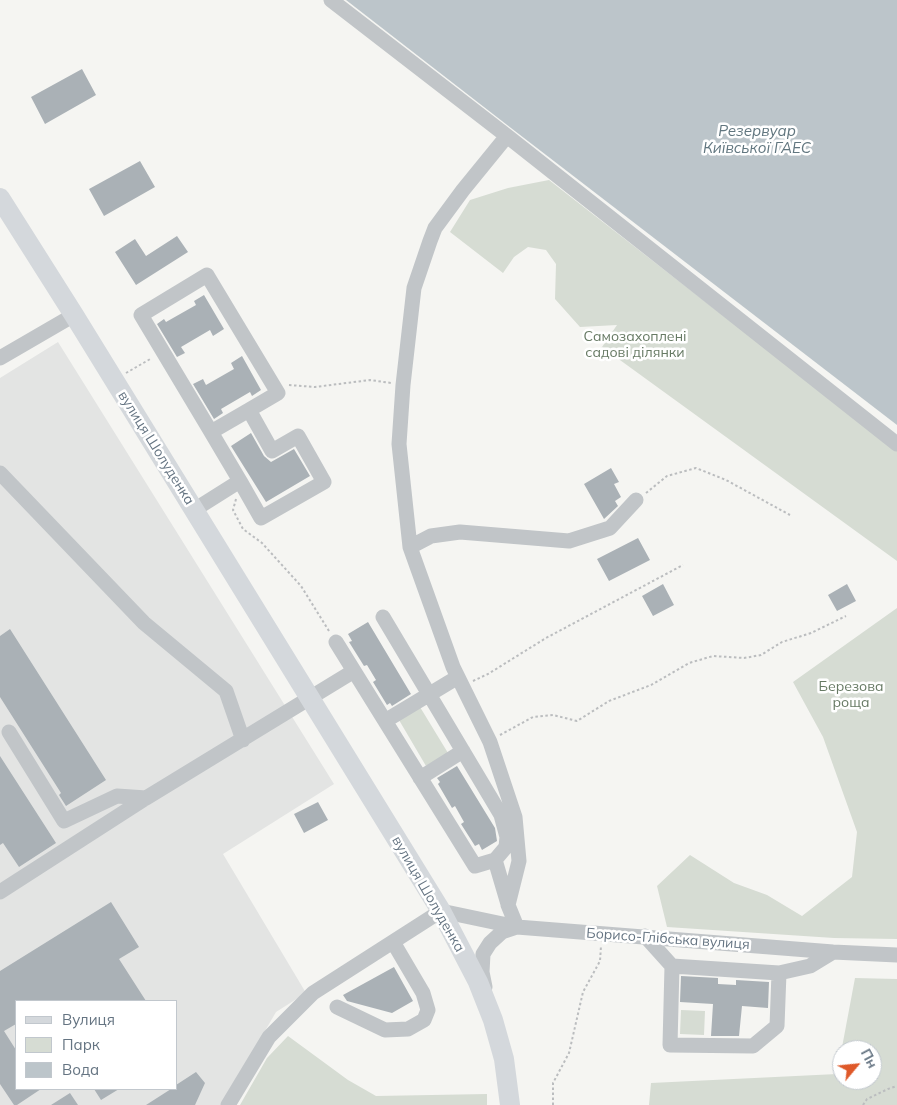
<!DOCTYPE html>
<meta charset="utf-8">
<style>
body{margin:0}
#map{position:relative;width:897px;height:1105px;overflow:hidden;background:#f5f5f2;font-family:Mulish,sans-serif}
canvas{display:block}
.legend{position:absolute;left:15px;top:1000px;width:162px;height:90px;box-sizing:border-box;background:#fff;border:1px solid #c1c7cd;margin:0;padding:6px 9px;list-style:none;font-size:15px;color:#657482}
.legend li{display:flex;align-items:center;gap:10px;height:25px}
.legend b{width:25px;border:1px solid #c1c7cd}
.north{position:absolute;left:832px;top:1040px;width:50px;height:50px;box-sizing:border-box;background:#fff;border:1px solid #c1c7cd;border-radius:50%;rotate:62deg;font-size:14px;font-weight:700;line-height:20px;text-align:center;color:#657482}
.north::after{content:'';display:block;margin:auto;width:18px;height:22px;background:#df5929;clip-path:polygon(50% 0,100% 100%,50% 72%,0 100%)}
</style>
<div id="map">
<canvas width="897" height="1105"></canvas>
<ul class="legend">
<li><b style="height:6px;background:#d4d8dc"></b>Вулиця</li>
<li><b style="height:14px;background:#d6dcd3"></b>Парк</li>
<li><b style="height:14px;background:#bcc5ca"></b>Вода</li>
</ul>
<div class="north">Пн</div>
</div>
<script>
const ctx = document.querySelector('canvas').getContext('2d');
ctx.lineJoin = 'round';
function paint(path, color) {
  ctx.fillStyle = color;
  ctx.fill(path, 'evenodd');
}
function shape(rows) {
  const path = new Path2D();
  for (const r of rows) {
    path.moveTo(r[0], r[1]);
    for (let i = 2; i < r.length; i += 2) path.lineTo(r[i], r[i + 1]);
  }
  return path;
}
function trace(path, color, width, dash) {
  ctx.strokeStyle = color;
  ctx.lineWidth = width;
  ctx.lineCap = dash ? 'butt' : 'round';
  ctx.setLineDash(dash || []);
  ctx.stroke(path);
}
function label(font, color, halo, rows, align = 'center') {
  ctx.font = font + ' Mulish,sans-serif';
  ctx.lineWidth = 5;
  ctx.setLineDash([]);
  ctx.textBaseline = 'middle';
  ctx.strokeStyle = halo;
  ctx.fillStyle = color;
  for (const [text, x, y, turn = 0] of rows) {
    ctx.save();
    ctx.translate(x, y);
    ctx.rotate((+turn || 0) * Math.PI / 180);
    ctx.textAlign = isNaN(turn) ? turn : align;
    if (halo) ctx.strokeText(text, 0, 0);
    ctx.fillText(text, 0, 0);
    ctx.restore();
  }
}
paint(shape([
 [58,342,334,784,223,854,306,993,276,1012,222,1105,0,1105,0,378],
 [16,1001,176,1001,176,1089,16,1089]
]), '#e3e4e3');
paint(shape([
 [549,180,897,451,897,561,602,347,617,325,580,327,555,299,556,264,546,250,528,247,514,257,503,273,450,232,470,200,508,188],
 [897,608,897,939,834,938,667,927,657,886,690,855,734,883,767,895,802,916,852,877,857,832,823,737,793,682],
 [420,707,448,753,426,766,399,720],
 [855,978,897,979,897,1105,649,1105,651,1083,837,1074],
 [842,1050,872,1050,872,1080,842,1080],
 [681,1010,705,1011,704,1035,680,1034],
 [288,1036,348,1080,376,1096,487,1094,487,1105,240,1105,267,1058]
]), '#d6dcd3');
paint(shape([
 [346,0,897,0,897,425,511,128]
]), '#bcc5ca');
paint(shape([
 [82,69,96,95,45,124,31,97],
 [140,161,155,187,104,216,89,189],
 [177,236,188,252,136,285,115,252,135,239,146,256],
 [204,295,224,329,213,336,210,330,181,347,185,353,177,357,157,324,164,319,166,322,196,305,194,301],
 [242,356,261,390,252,396,250,392,221,409,223,413,214,419,193,384,203,379,206,385,234,369,231,363],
 [251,433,264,456,271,462,294,449,310,476,266,502,231,446],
 [611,468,619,482,614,484,621,497,615,501,618,506,604,519,584,484],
 [638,538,650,560,609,581,597,559],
 [663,584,674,605,653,616,642,596],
 [847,584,856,601,837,611,828,595],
 [368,622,411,694,392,706,390,703,387,705,373,682,376,680,367,665,364,666,349,642,352,641,348,634],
 [10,629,106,780,66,806,59,795,61,793,0,697,0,636],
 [0,756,56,843,19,867,3,843,0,845],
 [457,766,495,828,497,841,482,850,479,844,475,846,461,824,464,822,455,806,452,808,438,784,440,782,437,778],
 [318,802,328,820,304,833,294,814],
 [111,902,139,947,119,959,146,1001,16,1001,16,1024,4,1031,16,1050,16,1089,41,1089,17,1105,14,1105,0,1084,0,971],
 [394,967,413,1001,392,1013,347,1001,343,995],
 [681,976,718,978,718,984,736,985,736,980,769,982,768,1008,742,1006,739,1036,711,1036,713,1004,680,1002],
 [196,1072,205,1083,195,1105,146,1105,171,1089,176,1089,176,1085],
 [94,1089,119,1089,101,1100],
 [70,1093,78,1105,51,1105]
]), '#aab1b6');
trace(shape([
 [126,373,152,358],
 [289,385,315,387,370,380,391,383],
 [646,493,667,476,696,468,726,480,790,515],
 [236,499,233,510,243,529,262,543,301,586,329,631],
 [473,681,488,674,546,638,683,565],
 [500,735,533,717,553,715,577,721,609,701,651,685,689,663,713,656,744,658,761,655,782,642,811,633,846,616],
 [553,1105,553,1083,569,1053,583,992,600,961,601,946],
 [863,1105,867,1099,888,1089,897,1086]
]), '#bbbdbf', 2, [2.5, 2.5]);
trace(shape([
 [331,0,507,136,897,444],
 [0,358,74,315],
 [211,432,141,315,207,275,278,393,249,410],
 [0,473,144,623,226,691,243,740],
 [194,510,240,481,261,518,324,482,298,436,272,451,249,410,211,432,240,481],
 [410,547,431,536,460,532,569,541,610,528,636,500],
 [383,617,501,815,507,837,506,847,495,860,508,904],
 [336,642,475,866,495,860],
 [385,721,458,677],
 [9,732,64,821,117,796,146,798],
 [420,778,463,751],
 [0,892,146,798,354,671],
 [645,936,672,966,779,973,810,966,833,952],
 [672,966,670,1045,753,1046,777,1026,779,973],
 [485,987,482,972,483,954,490,943,502,932,517,927,508,905,519,861,515,817,490,742,453,667,410,547,399,444,403,385,414,288,430,241,435,228,463,190,507,136],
 [337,1007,385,1030,408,1029,424,1020,428,1010,423,993,393,942],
 [228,1105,269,1037,313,993,441,911,517,927,833,952,897,955]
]), '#c1c5c8', 15);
trace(shape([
 [0,198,74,315,441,911,478,982,493,1020,504,1059,510,1105]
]), '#d4d8dc', 20);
label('14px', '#677a64', '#fff', [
 ["Самозахоплені",635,337],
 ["садові ділянки",635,353],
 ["Березова",851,687],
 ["роща",851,703]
]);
label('14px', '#657482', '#fff', [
 ["вулиця Шолуденка",156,448,58],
 ["вулиця Шолуденка",428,894,60],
 ["Борисо-Глібська вулиця",668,939,4]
]);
label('italic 15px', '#61767f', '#fff', [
 ["Резервуар",757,131],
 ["Київської ГАЕС",757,148]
]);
</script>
